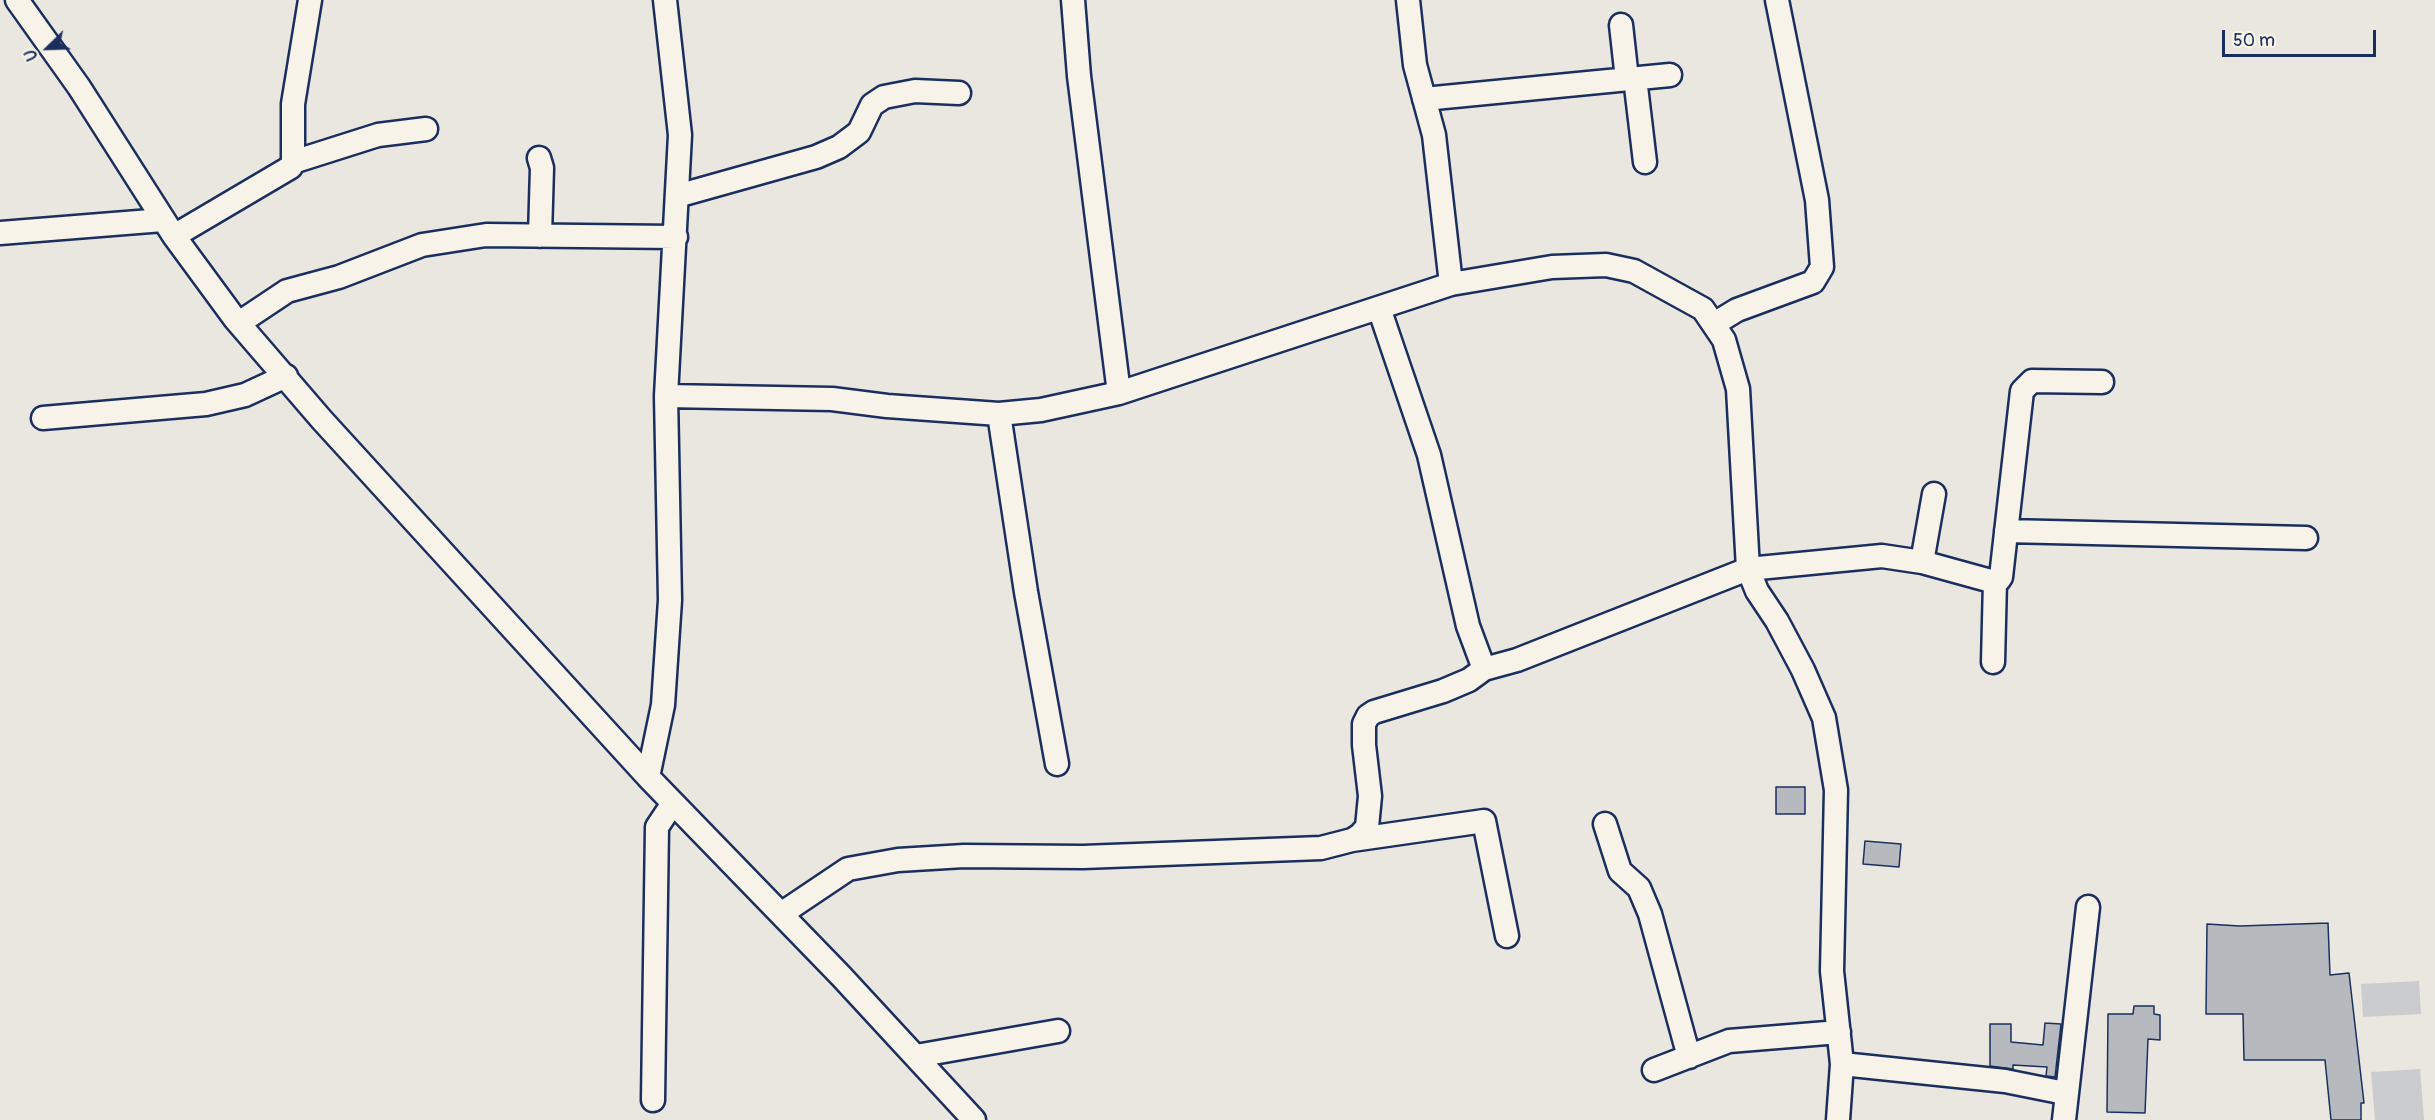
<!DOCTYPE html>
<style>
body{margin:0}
#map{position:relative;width:2435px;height:1120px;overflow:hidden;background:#eae7e0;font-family:Pangolin,sans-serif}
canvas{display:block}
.north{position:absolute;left:18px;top:18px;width:60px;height:60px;-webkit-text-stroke:4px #f7f3e8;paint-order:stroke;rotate:247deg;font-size:16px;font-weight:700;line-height:24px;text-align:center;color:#1b2f5e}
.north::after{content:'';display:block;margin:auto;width:21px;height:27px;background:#1b2f5e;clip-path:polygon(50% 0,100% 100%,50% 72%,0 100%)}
.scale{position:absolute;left:2222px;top:30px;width:154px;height:27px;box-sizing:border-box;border:3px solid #1b2f5e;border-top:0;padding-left:8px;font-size:18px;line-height:21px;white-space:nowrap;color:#1b2f5e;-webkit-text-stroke:4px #f7f3e8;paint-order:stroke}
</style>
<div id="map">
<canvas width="2435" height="1120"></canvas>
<div class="north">U</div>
<div class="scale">50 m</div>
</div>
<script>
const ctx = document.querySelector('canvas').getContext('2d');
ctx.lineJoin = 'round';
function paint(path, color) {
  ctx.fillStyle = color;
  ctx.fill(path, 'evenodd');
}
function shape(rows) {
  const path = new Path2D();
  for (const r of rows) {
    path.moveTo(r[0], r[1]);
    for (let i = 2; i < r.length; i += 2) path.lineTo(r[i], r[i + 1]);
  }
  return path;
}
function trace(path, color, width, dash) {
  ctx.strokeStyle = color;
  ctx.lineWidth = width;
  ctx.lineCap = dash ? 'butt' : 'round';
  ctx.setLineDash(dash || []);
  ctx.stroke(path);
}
paint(shape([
 [2419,981,2421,1014,2363,1017,2361,984],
 [2420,1069,2424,1120,2375,1120,2371,1072]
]), '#cbcccd');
const building = shape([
 [1776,787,1805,787,1805,814,1776,814,1776,787],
 [1865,841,1901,844,1899,867,1863,864,1865,841],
 [2328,923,2330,975,2349,973,2364,1103,2361,1103,2361,1120,2331,1120,2325,1060,2244,1060,2243,1014,2206,1014,2207,924,2240,926,2328,923],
 [2134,1006,2154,1006,2154,1014,2160,1015,2160,1040,2148,1039,2145,1113,2107,1112,2108,1014,2133,1014,2134,1006],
 [2045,1023,2061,1024,2055,1077,2046,1076,2047,1067,2013,1065,2013,1069,1990,1066,1990,1024,2011,1024,2011,1042,2043,1045,2045,1023]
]);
paint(building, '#b6babf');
trace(building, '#1b2f5e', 1.5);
const minor = shape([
 [17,0,79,87,174,236,235,319,322,420,648,777,841,976,974,1120],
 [1073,0,1079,76,1119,393],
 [1408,0,1415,65,1434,135,1451,284],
 [1621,25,1627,79],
 [1635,78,1645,162],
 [1424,99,1670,75],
 [539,158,542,168,540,236],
 [293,162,378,135,426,129],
 [677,196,816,157,839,147,859,132,872,105,884,97,915,91,959,93],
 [0,233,163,220],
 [174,236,291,167,293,162,293,104,310,0],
 [239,323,287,291,339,277,422,245,486,235,676,237],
 [1714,324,1737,310,1813,282,1822,267,1817,200,1777,0],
 [666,396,832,399,887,406,999,414,1041,410,1119,393,1451,284,1552,267,1606,265,1634,271,1703,309,1724,340,1738,389,1748,569,1757,591,1777,621,1803,670,1824,718,1836,790,1832,971,1842,1064,1838,1120],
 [999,414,1026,592,1057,764],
 [43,418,206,404,245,395,286,376],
 [2006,531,2306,538],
 [1922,562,1934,494],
 [1993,662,1995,581],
 [1484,669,1517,660,1748,569,1882,556,1922,562,1991,581,1999,580,2001,577,2022,391,2032,381,2102,382],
 [648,777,663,705,670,600,666,396,680,135,665,0],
 [1605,824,1620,871,1639,888,1650,914,1689,1057],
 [1352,840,1484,821,1507,936],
 [781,914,848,869,898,860,964,856,1083,857,1321,848,1352,840,1360,835,1367,827,1370,796,1364,745,1364,724,1368,716,1374,712,1443,691,1469,680,1484,669,1468,626,1429,455,1379,308],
 [916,1056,1058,1031],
 [1842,1064,2005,1081,2065,1093],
 [1654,1070,1729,1041,1839,1032],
 [653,1100,657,827,673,803],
 [2064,1120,2088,907]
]);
trace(minor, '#1b2f5e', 27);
trace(minor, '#f7f3e8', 22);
</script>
